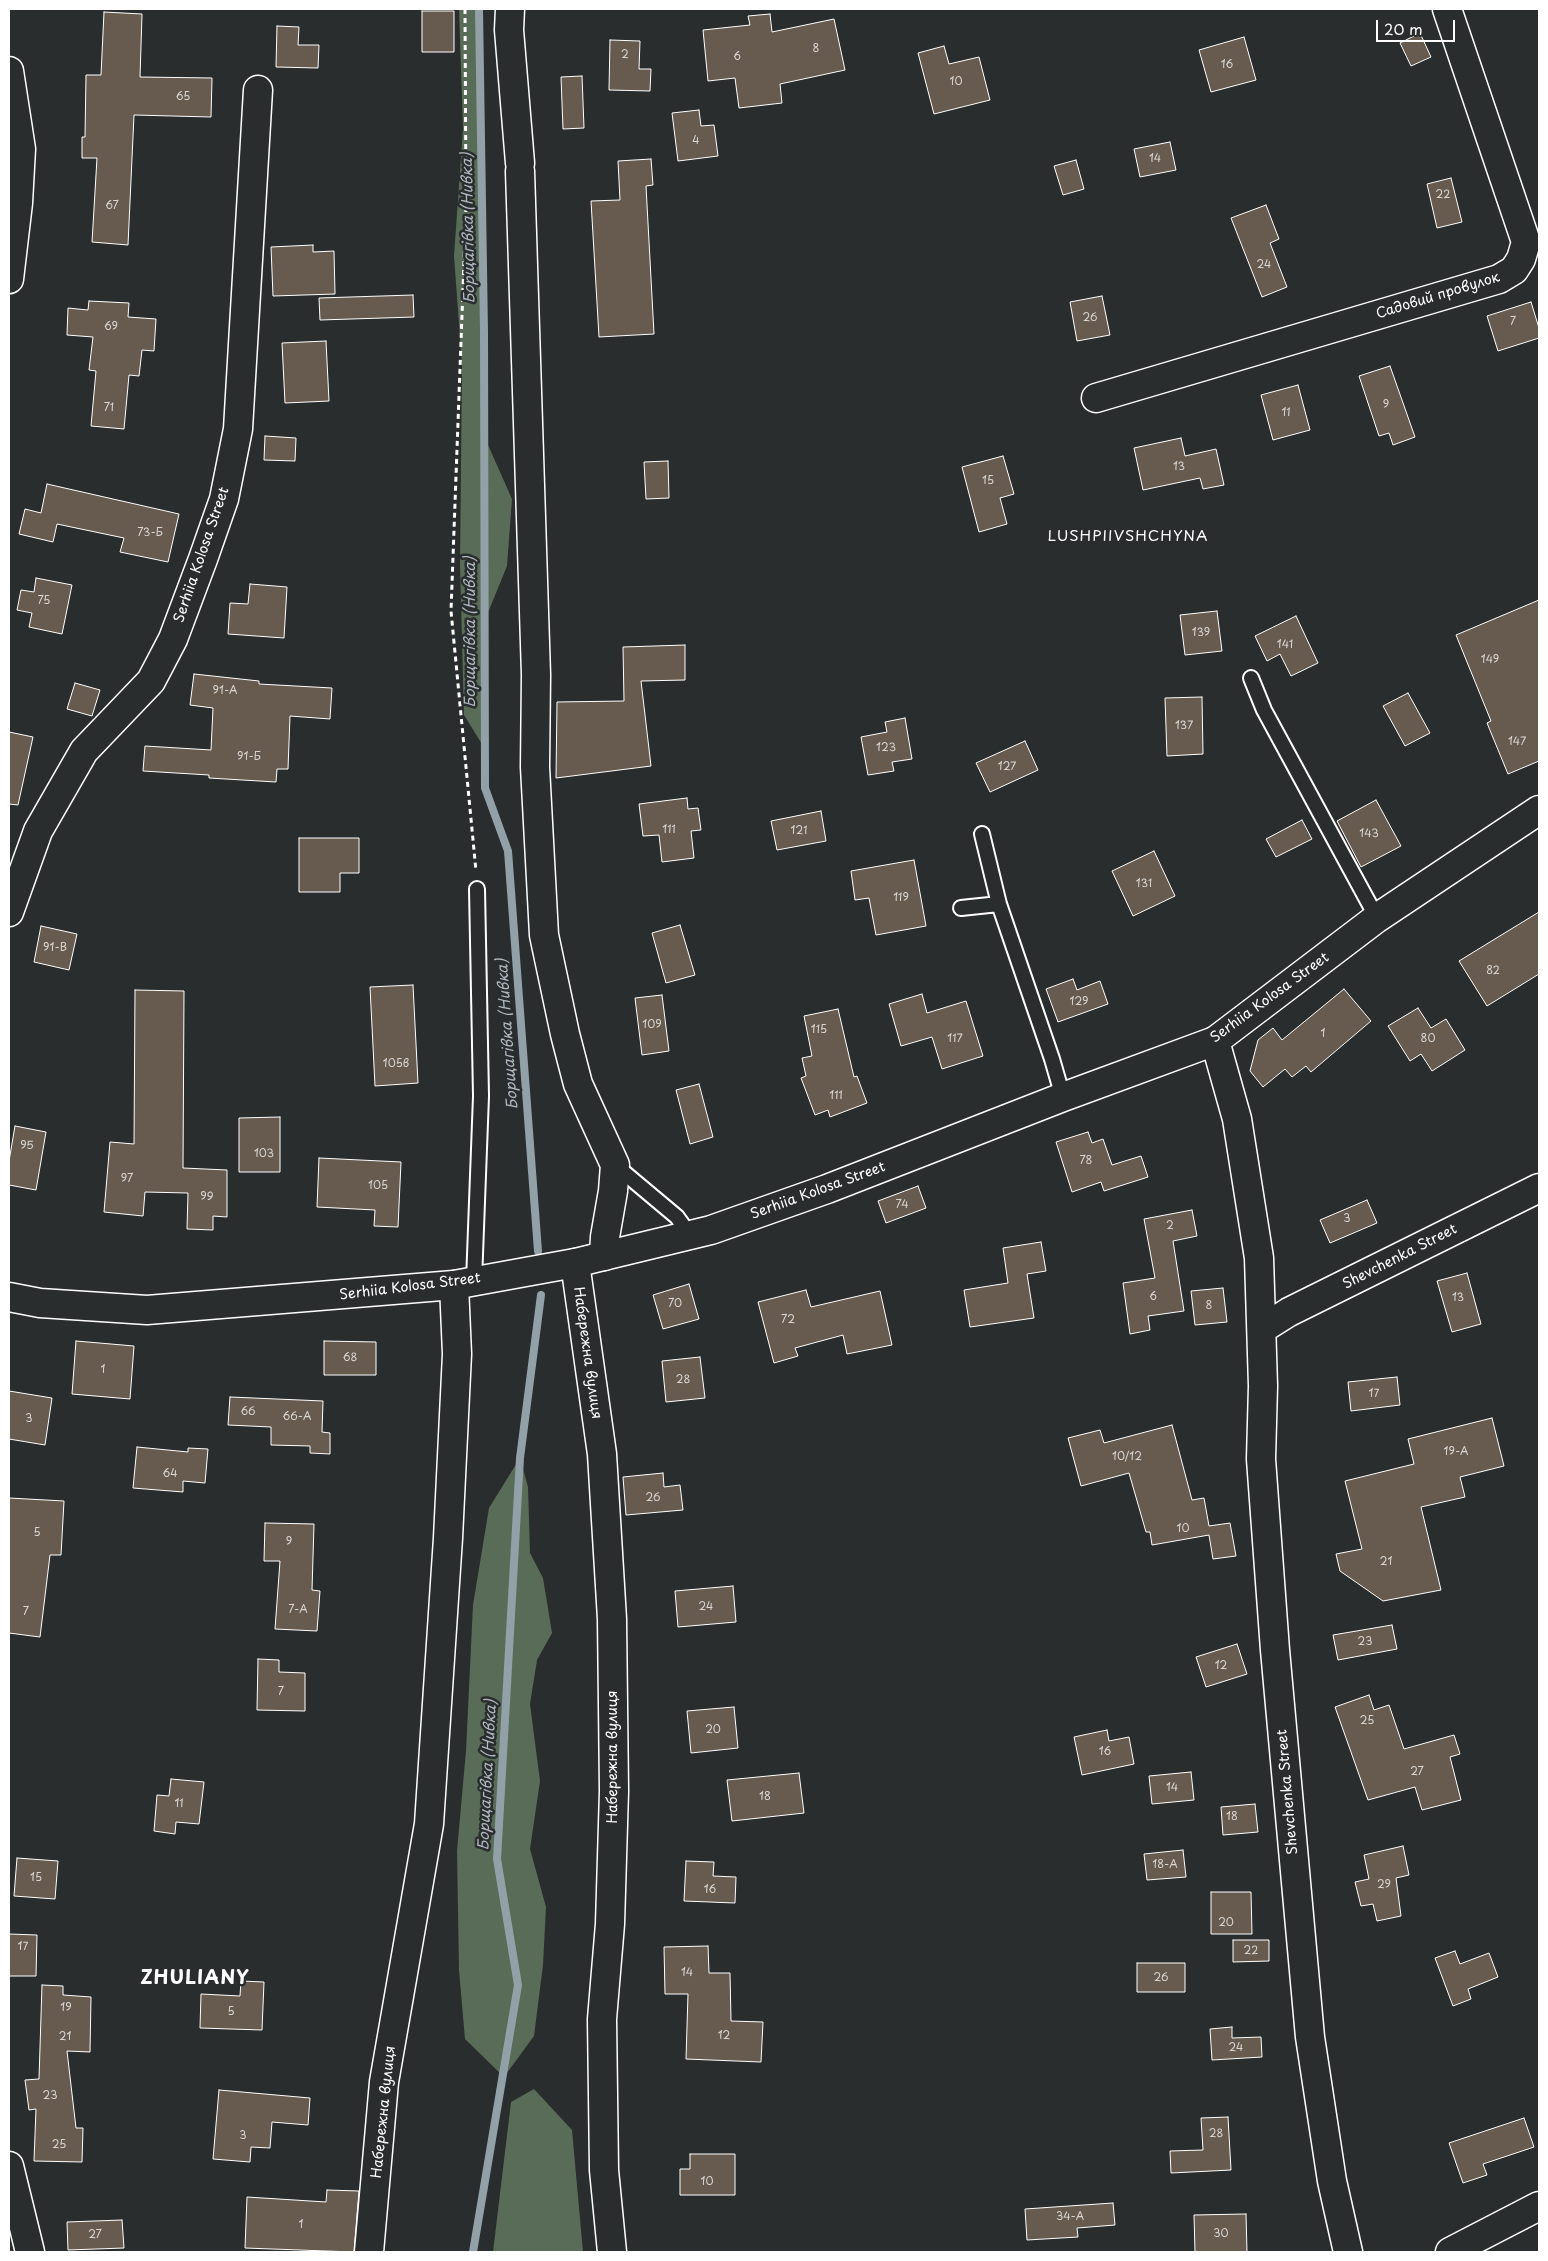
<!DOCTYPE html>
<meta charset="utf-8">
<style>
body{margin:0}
#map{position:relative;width:1548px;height:2261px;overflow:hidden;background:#2a2d2e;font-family:"Playpen Sans",sans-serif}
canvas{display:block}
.frame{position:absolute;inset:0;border:10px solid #fff;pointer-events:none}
.scale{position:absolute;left:1376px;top:20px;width:79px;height:22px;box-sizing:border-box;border:2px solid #fff;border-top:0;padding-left:6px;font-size:15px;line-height:18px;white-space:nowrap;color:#fff;-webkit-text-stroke:4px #2a2d2e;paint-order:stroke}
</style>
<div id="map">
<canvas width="1548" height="2261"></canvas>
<div class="frame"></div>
<div class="scale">20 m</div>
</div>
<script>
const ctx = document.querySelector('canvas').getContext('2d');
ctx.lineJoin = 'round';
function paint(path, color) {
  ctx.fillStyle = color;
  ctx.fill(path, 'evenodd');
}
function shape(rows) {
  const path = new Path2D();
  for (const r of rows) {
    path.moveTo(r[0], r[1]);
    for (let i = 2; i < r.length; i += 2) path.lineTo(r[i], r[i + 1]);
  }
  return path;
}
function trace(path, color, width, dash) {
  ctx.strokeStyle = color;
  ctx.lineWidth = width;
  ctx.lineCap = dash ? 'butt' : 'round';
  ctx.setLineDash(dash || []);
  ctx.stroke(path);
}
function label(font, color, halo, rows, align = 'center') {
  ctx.font = font + ' "Playpen Sans",sans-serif';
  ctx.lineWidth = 5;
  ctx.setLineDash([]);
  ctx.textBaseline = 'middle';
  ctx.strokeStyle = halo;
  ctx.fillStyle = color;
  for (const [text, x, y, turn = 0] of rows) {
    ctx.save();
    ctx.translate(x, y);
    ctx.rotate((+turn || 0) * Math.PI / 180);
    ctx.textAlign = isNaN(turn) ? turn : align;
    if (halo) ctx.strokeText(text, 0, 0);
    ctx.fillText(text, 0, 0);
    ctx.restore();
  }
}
paint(shape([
 [459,9,479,9,484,436,512,499,507,566,485,620,485,749,464,715,460,565,462,365,454,256,463,129],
 [520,1458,528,1487,530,1553,543,1578,552,1633,537,1660,530,1704,540,1781,530,1849,546,1907,543,1965,534,2036,504,2077,465,2039,459,1970,457,1851,466,1751,473,1605,489,1508],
 [534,2089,572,2130,583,2252,493,2252,511,2102]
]), '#596c57');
trace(shape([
 [479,9,484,332,485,788,508,851,538,1251],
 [473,2252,518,1985,497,1859,520,1458,541,1295]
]), '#92a1a8', 8);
const building = shape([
 [422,11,454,11,454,52,422,52,422,11],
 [104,12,142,14,140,77,212,78,211,117,134,115,128,245,92,242,97,158,82,158,82,137,85,137,86,75,101,75,104,12],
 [770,14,772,32,834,19,845,70,780,84,782,103,739,108,735,78,708,81,703,30,750,25,748,16,770,14],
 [277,26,299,27,298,45,319,45,318,68,276,67,277,26],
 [1420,33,1431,57,1411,66,1400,43,1420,33],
 [1244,37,1256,80,1211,92,1199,50,1244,37],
 [610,40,640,41,639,69,651,69,650,91,609,90,610,40],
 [944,46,949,64,979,57,990,100,934,114,918,53,944,46],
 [582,76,584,128,563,129,561,77,582,76],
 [699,110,701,126,714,125,718,156,678,161,672,113,699,110],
 [1170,142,1176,170,1140,177,1134,149,1170,142],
 [651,159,653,185,646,186,654,334,599,337,591,201,620,200,618,161,651,159],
 [1076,160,1084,189,1063,195,1054,166,1076,160],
 [1451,178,1462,222,1437,228,1427,184,1451,178],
 [1266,205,1279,239,1270,243,1287,287,1262,297,1231,218,1266,205],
 [313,245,313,252,334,251,335,294,273,296,271,247,313,245],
 [413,295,414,317,320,320,319,298,413,295],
 [1102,296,1110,335,1077,341,1070,302,1102,296],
 [89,301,129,303,128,317,156,319,154,351,142,350,139,376,129,375,124,429,91,426,96,371,89,370,93,337,67,335,68,308,88,310,89,301],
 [1531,302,1539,328,1539,338,1498,351,1487,316,1531,302],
 [326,341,329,401,285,403,282,343,326,341],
 [1390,366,1415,437,1393,445,1389,433,1379,436,1359,376,1390,366],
 [1298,385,1310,430,1273,440,1261,395,1298,385],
 [265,436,296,438,295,461,264,460,265,436],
 [1181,438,1185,456,1216,449,1224,485,1203,489,1200,478,1143,490,1134,448,1181,438],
 [1003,456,1014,494,1000,498,1007,524,979,532,962,467,1003,456],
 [668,461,669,498,646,499,644,462,668,461],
 [47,484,179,514,168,562,120,552,124,538,57,524,53,542,19,534,25,509,41,513,47,484],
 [36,578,72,585,62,634,29,627,32,613,17,610,21,590,34,592,36,578],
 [250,584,287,587,284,638,228,634,230,603,248,604,250,584],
 [1539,600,1539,761,1508,774,1487,723,1491,721,1456,635,1539,600],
 [1217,611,1222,651,1185,655,1180,615,1217,611],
 [1296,616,1318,663,1291,676,1280,654,1267,661,1255,636,1296,616],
 [685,645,685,680,641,681,651,766,556,778,557,702,624,701,623,647,685,645],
 [194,674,259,681,259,684,332,688,330,719,290,716,288,769,277,769,276,782,209,778,209,775,143,771,145,746,211,750,213,708,190,705,194,674],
 [75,683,100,690,92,716,67,709,75,683],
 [1408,693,1430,733,1405,746,1383,706,1408,693],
 [1202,697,1203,754,1167,756,1165,698,1202,697],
 [905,718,912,759,892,762,894,771,868,775,861,737,887,732,885,722,905,718],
 [9,732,33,737,18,805,9,804,9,732],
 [1025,741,1038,770,990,792,976,763,1025,741],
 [687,798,688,809,698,808,701,830,691,831,694,858,662,862,659,835,643,836,639,804,687,798],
 [1376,800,1401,846,1361,867,1337,821,1376,800],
 [821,811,826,841,777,850,771,821,821,811],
 [1302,820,1312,839,1276,857,1266,839,1302,820],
 [299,838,359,838,359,873,340,873,340,892,299,892,299,838],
 [1154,851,1175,896,1133,916,1112,871,1154,851],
 [914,860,926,926,876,935,869,898,855,900,851,871,914,860],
 [1539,912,1539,974,1487,1006,1459,961,1539,912],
 [680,925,695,975,666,983,652,933,680,925],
 [41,926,77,934,69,970,34,962,41,926],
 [1073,979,1077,990,1100,981,1108,1004,1058,1022,1046,989,1073,979],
 [413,985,418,1083,375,1086,370,987,413,985],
 [1344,989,1371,1021,1311,1072,1306,1066,1292,1077,1285,1069,1263,1087,1250,1071,1258,1040,1273,1028,1282,1040,1344,989],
 [135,990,184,991,183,1168,227,1170,227,1217,213,1216,213,1230,187,1229,188,1193,145,1192,143,1216,104,1212,110,1142,134,1144,135,990],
 [922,994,927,1013,966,1001,983,1056,942,1069,932,1037,901,1046,889,1004,922,994],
 [662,995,669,1051,642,1055,635,998,662,995],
 [1418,1008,1431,1028,1446,1019,1465,1050,1432,1071,1421,1054,1410,1061,1388,1026,1418,1008],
 [838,1009,854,1077,857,1076,867,1103,830,1117,828,1110,815,1115,801,1078,806,1076,802,1058,812,1056,804,1016,838,1009],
 [699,1084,713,1137,690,1144,676,1090,699,1084],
 [280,1117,280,1172,239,1172,239,1118,280,1117],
 [15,1126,46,1132,36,1190,9,1185,9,1161,15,1126],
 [1088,1132,1092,1143,1103,1139,1112,1165,1141,1156,1148,1177,1104,1191,1101,1182,1072,1192,1056,1142,1088,1132],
 [319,1158,401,1162,398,1227,374,1226,375,1210,317,1207,319,1158],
 [918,1186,926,1208,886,1223,878,1201,918,1186],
 [1367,1200,1377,1223,1330,1243,1320,1220,1367,1200],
 [1192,1210,1197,1236,1173,1241,1184,1311,1148,1316,1150,1330,1130,1334,1123,1283,1155,1278,1144,1219,1192,1210],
 [1041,1242,1046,1271,1027,1274,1034,1318,970,1327,964,1290,1008,1283,1003,1248,1041,1242],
 [1467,1273,1481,1324,1452,1332,1437,1281,1467,1273],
 [689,1284,699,1319,663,1329,653,1295,689,1284],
 [1223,1288,1227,1322,1195,1325,1191,1291,1223,1288],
 [806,1290,811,1307,880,1291,892,1345,847,1354,843,1335,795,1348,798,1356,774,1363,758,1302,806,1290],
 [76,1341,134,1346,130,1399,72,1394,76,1341],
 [324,1341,376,1342,376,1375,324,1375,324,1341],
 [700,1357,705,1398,666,1402,662,1361,700,1357],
 [1397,1377,1400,1405,1351,1411,1348,1382,1397,1377],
 [9,1391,52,1398,45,1445,9,1439,9,1391],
 [230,1397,323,1401,322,1432,330,1433,330,1454,310,1453,310,1446,271,1445,271,1427,228,1425,230,1397],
 [1492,1418,1504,1466,1460,1477,1465,1497,1421,1507,1441,1590,1383,1601,1340,1571,1336,1554,1362,1549,1345,1481,1414,1464,1408,1439,1492,1418],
 [1172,1425,1192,1500,1204,1498,1209,1526,1230,1523,1236,1556,1213,1559,1209,1535,1152,1545,1150,1532,1146,1532,1129,1473,1081,1486,1068,1438,1100,1430,1104,1443,1172,1425],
 [137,1447,188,1452,188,1448,208,1449,205,1483,183,1481,183,1492,133,1488,137,1447],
 [663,1473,664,1487,680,1485,683,1510,626,1515,623,1477,663,1473],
 [9,1498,64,1501,61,1555,50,1555,40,1637,9,1633,9,1498],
 [265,1523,314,1524,312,1590,320,1591,317,1631,275,1629,280,1561,264,1561,265,1523],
 [733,1586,736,1622,678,1627,675,1591,733,1586],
 [1392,1625,1397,1649,1338,1660,1333,1635,1392,1625],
 [1237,1644,1247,1674,1206,1687,1196,1657,1237,1644],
 [258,1659,279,1660,279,1672,305,1673,305,1711,257,1710,258,1659],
 [1369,1695,1374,1710,1389,1705,1404,1749,1454,1735,1460,1754,1450,1757,1461,1800,1422,1810,1415,1787,1368,1800,1335,1707,1369,1695],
 [734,1707,738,1748,691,1753,687,1711,734,1707],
 [1107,1730,1109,1741,1129,1737,1134,1764,1082,1775,1074,1737,1107,1730],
 [1191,1772,1194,1800,1152,1804,1149,1776,1191,1772],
 [799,1773,804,1813,732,1821,727,1780,799,1773],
 [171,1779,204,1782,199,1824,176,1822,175,1834,154,1831,157,1795,169,1796,171,1779],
 [1255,1804,1258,1832,1223,1835,1221,1807,1255,1804],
 [1403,1846,1409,1875,1396,1878,1401,1916,1377,1921,1373,1904,1361,1906,1355,1882,1369,1879,1364,1855,1403,1846],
 [1183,1850,1186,1877,1147,1880,1144,1854,1183,1850],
 [17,1858,58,1861,55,1899,14,1896,17,1858],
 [686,1861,714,1862,713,1876,736,1877,735,1903,684,1901,686,1861],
 [1211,1892,1251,1892,1252,1934,1211,1934,1211,1892],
 [9,1934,37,1935,36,1976,9,1976,9,1934],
 [1233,1940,1269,1940,1269,1961,1233,1962,1233,1940],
 [708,1946,709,1973,730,1973,731,2021,763,2022,761,2062,686,2059,688,1994,665,1994,664,1947,708,1946],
 [1455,1951,1460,1964,1489,1953,1498,1977,1468,1989,1471,1999,1453,2006,1435,1958,1455,1951],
 [1137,1963,1185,1963,1185,1992,1137,1992,1137,1963],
 [241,1981,264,1982,262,2030,200,2028,201,1994,240,1996,241,1981],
 [42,1985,63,1986,63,1995,91,1997,90,2052,67,2051,76,2128,83,2128,82,2162,34,2161,36,2109,29,2110,25,2080,39,2079,42,1985],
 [1232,2027,1232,2038,1261,2037,1262,2057,1212,2060,1210,2029,1232,2027],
 [219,2090,310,2098,308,2125,272,2122,270,2148,251,2147,250,2162,213,2159,219,2090],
 [1228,2117,1231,2170,1171,2173,1170,2151,1203,2150,1201,2118,1228,2117],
 [1524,2118,1534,2147,1483,2164,1487,2175,1463,2183,1449,2143,1524,2118],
 [690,2154,735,2154,735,2195,680,2195,680,2169,690,2169,690,2154],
 [327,2190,359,2191,354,2252,245,2248,247,2197,326,2202,327,2190],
 [1113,2203,1115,2225,1077,2228,1078,2237,1027,2240,1025,2209,1113,2203],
 [1246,2214,1247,2252,1195,2252,1194,2215,1246,2214],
 [122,2220,124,2248,68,2250,67,2222,122,2220]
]);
paint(building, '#675a4e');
trace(building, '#fff', 1);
const lane = shape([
 [1251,678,1264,710,1377,918],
 [982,834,999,904,1052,1059,1063,1097],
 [961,908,999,904],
 [615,1165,677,1217,689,1234],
 [474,1281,481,1096,477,889]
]);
const street = shape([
 [510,9,509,30,520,163],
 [9,71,21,149,18,203,9,279],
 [520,171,536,675,535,767,544,935,565,1034,578,1084,615,1165,613,1191,605,1237,604,1256],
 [1096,398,1499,279,1514,270,1521,259,1526,242,1447,9],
 [9,912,38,831,84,751,151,681,173,639,203,559,224,499,238,429,258,90],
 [1215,1041,1237,1119,1259,1258,1263,1386,1261,1459,1275,1650,1310,2037,1332,2181,1348,2252],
 [575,1263,602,1454,612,1619,614,1791,610,1924,602,2019,604,2170,612,2252],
 [1262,1329,1289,1312,1539,1188],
 [369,2252,384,2082,429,1824,448,1538,457,1354,454,1285],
 [1450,2252,1539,2206]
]);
const secondary = shape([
 [9,1297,40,1303,147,1310,454,1285,575,1263,711,1230,827,1189,1063,1097,1215,1041,1377,918,1539,810],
 [9,2166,30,2252]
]);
trace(lane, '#fff', 18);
trace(street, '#fff', 31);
trace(secondary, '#fff', 31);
trace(shape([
 [465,9,466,207,451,611,476,871]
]), '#fff', 3, [5, 4]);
trace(lane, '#2a2d2e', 14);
trace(street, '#2a2d2e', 28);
trace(secondary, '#2a2d2e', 28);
label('11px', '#d9d6d3', null, [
 ["8",816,49],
 ["2",625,55],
 ["6",737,57],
 ["16",1227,65],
 ["10",956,82],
 ["65",183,97],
 ["4",696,141],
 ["14",1155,159],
 ["22",1443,195],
 ["67",112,206],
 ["24",1264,265],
 ["26",1090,318],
 ["7",1513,322],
 ["69",111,327],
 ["9",1386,405],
 ["71",109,408],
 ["11",1286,413],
 ["13",1179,467],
 ["15",988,481],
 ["73-Б",150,533],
 ["75",44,601],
 ["139",1201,633],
 ["141",1285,645],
 ["149",1490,660],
 ["91-А",225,691],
 ["137",1184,726],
 ["147",1517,742],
 ["123",886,748],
 ["91-Б",249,757],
 ["127",1007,767],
 ["111",669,830],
 ["121",799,831],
 ["143",1369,834],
 ["131",1144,884],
 ["119",901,898],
 ["91-В",55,948],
 ["82",1493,971],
 ["129",1079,1002],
 ["109",652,1025],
 ["115",819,1030],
 ["1",1323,1034],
 ["117",955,1039],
 ["80",1428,1039],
 ["105в",396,1064],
 ["111",836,1096],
 ["95",27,1146],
 ["103",264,1154],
 ["78",1086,1161],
 ["97",127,1179],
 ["105",378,1186],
 ["99",207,1197],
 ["74",902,1205],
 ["3",1347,1219],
 ["2",1170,1226],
 ["6",1153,1297],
 ["13",1458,1298],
 ["70",675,1304],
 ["8",1209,1306],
 ["72",788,1320],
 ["68",350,1358],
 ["1",103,1370],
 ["28",683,1380],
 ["17",1374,1394],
 ["66",248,1412],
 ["66-А",297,1417],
 ["3",29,1419],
 ["19-А",1456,1452],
 ["10/12",1127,1457],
 ["64",170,1474],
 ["26",653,1498],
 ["10",1183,1529],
 ["5",37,1533],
 ["9",289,1542],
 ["21",1386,1562],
 ["24",706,1607],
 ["7-А",298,1610],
 ["7",26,1612],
 ["23",1365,1642],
 ["12",1221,1666],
 ["7",281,1692],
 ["25",1367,1721],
 ["20",713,1730],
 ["16",1105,1752],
 ["27",1417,1772],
 ["14",1172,1788],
 ["18",765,1797],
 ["11",179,1804],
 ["18",1232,1817],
 ["18-А",1165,1865],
 ["15",36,1878],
 ["29",1384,1885],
 ["16",710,1890],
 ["20",1226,1923],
 ["17",23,1947],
 ["22",1251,1951],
 ["14",687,1973],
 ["26",1161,1978],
 ["19",66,2008],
 ["5",231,2012],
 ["12",724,2036],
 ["21",65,2037],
 ["24",1236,2048],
 ["23",50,2096],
 ["28",1216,2134],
 ["3",243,2136],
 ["25",59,2145],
 ["10",707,2182],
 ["34-А",1070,2217],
 ["1",301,2225],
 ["30",1221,2234],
 ["27",95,2235]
]);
label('14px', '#fff', '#2a2d2e', [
 ["Садовий провулок",1438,296,-17],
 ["Serhiia Kolosa Street",202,555,-71],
 ["Serhiia Kolosa Street",1270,998,-36],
 ["Serhiia Kolosa Street",818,1191,-20],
 ["Shevchenka Street",1400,1257,-27],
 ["Serhiia Kolosa Street",410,1287,-7],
 ["Набережна вулиця",587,1353,82],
 ["Набережна вулиця",613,1757,-90],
 ["Shevchenka Street",1288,1792,-95],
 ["Набережна вулиця",384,2112,-84]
]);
label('italic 15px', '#aeb8be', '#2a2d2e', [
 ["Борщагівка (Нивка)",469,228,-91],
 ["Борщагівка (Нивка)",471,632,-90],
 ["Борщагівка (Нивка)",508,1034,-94],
 ["Борщагівка (Нивка)",488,1775,-87]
]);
ctx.letterSpacing = '1px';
label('15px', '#fff', '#2a2d2e', [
 ["LUSHPIIVSHCHYNA",1128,537]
]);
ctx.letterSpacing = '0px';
ctx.letterSpacing = '1px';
label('bold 19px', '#fff', '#2a2d2e', [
 ["ZHULIANY",195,1979]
]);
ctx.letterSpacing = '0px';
</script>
